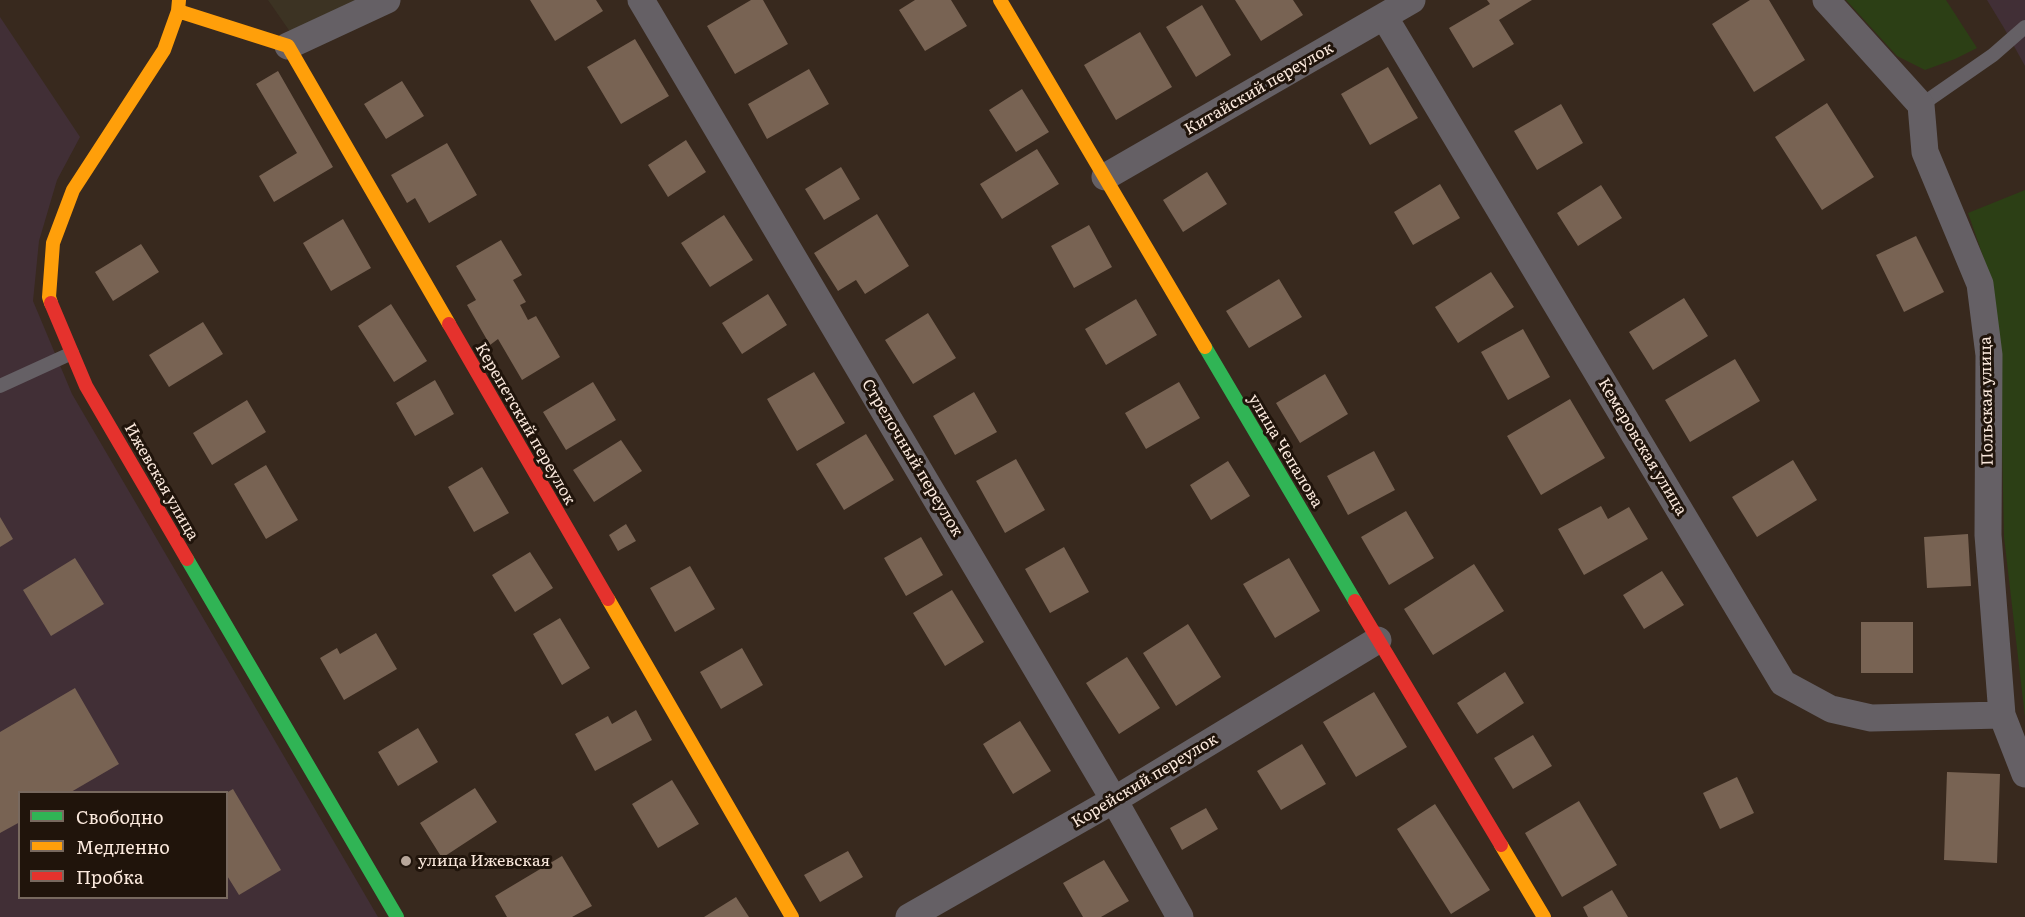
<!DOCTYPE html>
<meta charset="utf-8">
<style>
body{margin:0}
#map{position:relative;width:2025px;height:917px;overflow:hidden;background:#38291e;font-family:Literata,serif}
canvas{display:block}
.legend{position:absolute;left:18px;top:791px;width:210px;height:108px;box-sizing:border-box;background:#20140b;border:2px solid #78695f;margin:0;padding:8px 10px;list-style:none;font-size:18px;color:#fbe9dd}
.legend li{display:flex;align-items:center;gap:12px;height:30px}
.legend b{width:30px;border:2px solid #78695f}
</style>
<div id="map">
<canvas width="2025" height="917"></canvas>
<ul class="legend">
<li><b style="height:8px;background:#30b455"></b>Свободно</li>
<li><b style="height:8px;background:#ff9f0a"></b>Медленно</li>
<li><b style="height:8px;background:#e5322d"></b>Пробка</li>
</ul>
</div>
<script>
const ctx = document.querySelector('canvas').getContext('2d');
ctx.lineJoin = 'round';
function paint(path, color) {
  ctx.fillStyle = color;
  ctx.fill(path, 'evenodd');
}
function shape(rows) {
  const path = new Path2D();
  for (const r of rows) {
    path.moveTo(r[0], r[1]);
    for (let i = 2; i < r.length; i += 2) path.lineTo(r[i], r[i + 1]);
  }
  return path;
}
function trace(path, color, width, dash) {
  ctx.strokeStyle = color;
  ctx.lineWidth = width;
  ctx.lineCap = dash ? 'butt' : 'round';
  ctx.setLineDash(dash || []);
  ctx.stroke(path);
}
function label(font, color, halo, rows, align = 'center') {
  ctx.font = font + ' Literata,serif';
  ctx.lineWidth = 6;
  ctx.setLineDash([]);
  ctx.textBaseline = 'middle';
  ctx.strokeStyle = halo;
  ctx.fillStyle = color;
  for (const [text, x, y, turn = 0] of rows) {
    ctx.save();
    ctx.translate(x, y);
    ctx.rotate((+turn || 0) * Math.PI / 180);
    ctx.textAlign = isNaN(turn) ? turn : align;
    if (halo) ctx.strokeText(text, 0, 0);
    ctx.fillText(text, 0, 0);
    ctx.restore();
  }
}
paint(shape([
 [268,0,359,0,293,36]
]), '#3c3323');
paint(shape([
 [1987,0,2025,0,2025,66,2004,28],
 [0,17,80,137,57,180,39,241,33,301,72,394,378,917,0,917],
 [20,792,226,792,226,898,20,898]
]), '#412f36');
paint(shape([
 [1846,0,1946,0,1977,48,1955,59,1925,70,1897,56],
 [2025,190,2025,717,2004,537,2000,355,1992,282,1968,213]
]), '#2c3f15');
paint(shape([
 [530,0,596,0,603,11,555,41],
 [751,0,763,0,788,44,735,74,707,26],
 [915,0,951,0,967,26,925,51,899,10],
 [1235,0,1293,0,1303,15,1261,41],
 [1487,0,1532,0,1499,20,1514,44,1473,68,1449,28,1490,4],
 [1750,0,1769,0,1805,60,1754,92,1712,24],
 [1202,5,1231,55,1196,77,1166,27],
 [1140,32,1172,87,1116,120,1084,65],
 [635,39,669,96,621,124,587,67],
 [1388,67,1418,118,1370,145,1341,94],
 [809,69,829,104,767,139,748,104],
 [278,71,333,167,274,202,259,176,297,153,256,84],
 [402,81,424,116,386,139,364,104],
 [1022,89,1049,132,1016,152,989,110],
 [1827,103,1874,177,1822,210,1775,137],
 [1561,104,1583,143,1537,170,1514,131],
 [686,140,706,172,668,197,648,165],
 [447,143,477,195,429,223,415,198,407,203,391,175],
 [1037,149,1059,184,1002,219,980,184],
 [841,167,860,199,824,220,805,189],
 [1207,172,1227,204,1183,232,1163,200],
 [1440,184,1460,218,1413,245,1394,212],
 [1601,185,1622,218,1578,246,1557,213],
 [877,214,909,266,865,294,856,280,838,291,814,253],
 [724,215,753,260,710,287,681,243],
 [343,219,371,268,331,291,303,243],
 [1089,225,1112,267,1074,288,1051,246],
 [1916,236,1944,292,1904,312,1876,255],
 [501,240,522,275,513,280,526,302,520,305,528,320,536,316,560,357,522,380,498,339,490,345,467,305,476,300,456,266],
 [141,244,159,272,113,301,95,272],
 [1491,272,1514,307,1458,343,1435,307],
 [1279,279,1302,317,1249,348,1226,311],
 [768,294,787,325,742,354,722,323],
 [1684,298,1708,336,1653,370,1629,332],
 [1136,299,1157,335,1106,365,1085,329],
 [391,304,427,361,394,382,358,326],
 [928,313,956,358,913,384,885,340],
 [203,322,223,354,169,387,149,355],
 [1523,329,1550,377,1508,400,1481,352],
 [1735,359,1760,401,1690,442,1665,400],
 [814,372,845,423,797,451,767,399],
 [1325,374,1348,414,1300,443,1276,403],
 [435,380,454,414,415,436,396,403],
 [593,382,616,420,566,450,543,412],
 [1179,382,1200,418,1146,449,1125,413],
 [974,392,997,432,955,455,933,416],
 [1570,399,1605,458,1541,495,1507,436],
 [247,400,266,432,212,465,193,433],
 [866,434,894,480,844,510,816,464],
 [621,440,642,471,594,502,573,470],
 [1374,451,1395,490,1348,515,1327,476],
 [1016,459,1045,510,1005,533,976,481],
 [1793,460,1817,500,1757,537,1732,497],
 [1228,461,1250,496,1211,520,1190,485],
 [266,465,298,520,266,539,234,484],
 [482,467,509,513,474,532,448,487],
 [1601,506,1608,519,1629,507,1648,539,1584,575,1558,529],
 [1406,511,1434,558,1389,585,1361,537],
 [0,517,13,539,0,547],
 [626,524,636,541,618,551,609,535],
 [1968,534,1971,586,1927,588,1924,537],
 [921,537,943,575,906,596,884,558],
 [1064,547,1089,592,1050,613,1025,569],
 [530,552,553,588,515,612,492,575],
 [75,558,104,604,51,636,23,590],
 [1289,558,1320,611,1275,638,1243,584],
 [1474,564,1504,611,1433,655,1404,609],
 [690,566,715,609,675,632,650,588],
 [1662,571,1684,605,1644,629,1623,595],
 [952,590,984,642,945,666,913,613],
 [560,618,590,668,562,685,533,634],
 [1861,622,1913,622,1913,673,1861,673],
 [1188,624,1221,677,1176,706,1143,653],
 [376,633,397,669,344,700,320,658,337,648,340,654],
 [742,648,763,685,721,709,700,672],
 [1127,657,1160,708,1119,734,1086,683],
 [1505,672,1524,703,1477,734,1457,703],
 [75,688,119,764,71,792,20,792,20,822,0,833,0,732],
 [1374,692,1407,747,1356,777,1323,722],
 [636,710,652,740,595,771,575,734,608,716,612,724],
 [1020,721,1051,771,1013,794,983,744],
 [418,728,438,762,398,786,378,752],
 [1533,735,1552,766,1513,789,1494,758],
 [1302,744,1326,784,1281,810,1257,771],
 [1947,772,2000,774,1997,863,1944,860],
 [1737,777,1754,813,1720,829,1703,793],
 [672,780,699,824,658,848,632,804],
 [475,788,497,822,442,858,420,823],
 [233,789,281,870,239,895,226,874,226,793],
 [1579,801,1617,865,1562,897,1525,833],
 [1435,804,1490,890,1451,914,1397,829],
 [1206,808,1218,829,1182,850,1170,828],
 [848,851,863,877,820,902,804,875],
 [562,856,592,906,572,917,507,917,495,896],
 [1104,860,1129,901,1101,917,1083,917,1063,883],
 [1612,890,1628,917,1588,917,1583,907],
 [736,897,749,917,704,917]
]), '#786353');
trace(shape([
 [1921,105,1993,55,2025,27],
 [0,386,72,353]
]), '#656065', 14);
trace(shape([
 [641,0,1114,800,1180,917],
 [1826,0,1921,105,1925,152,1980,284,1989,355,1988,535,2002,715,2025,774],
 [1385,18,1783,683,1831,709,1871,718,2002,715],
 [288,46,387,0],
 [1105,177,1412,0],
 [909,917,1114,800,1378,640]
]), '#656065', 27);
trace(shape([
 [1205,347,1355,601],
 [187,559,397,917]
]), '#30b455', 14);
trace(shape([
 [1000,0,1205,347],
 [178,11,288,46,449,324],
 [51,303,49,297,53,243,73,190,164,50,178,11,179,0],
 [608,599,792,917],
 [1501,845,1544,917]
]), '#ff9f0a', 14);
trace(shape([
 [51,303,86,386,187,559],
 [449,324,608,599],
 [1355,601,1501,845]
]), '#e5322d', 14);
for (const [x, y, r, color] of [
 [406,861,6,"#b7a69a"]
]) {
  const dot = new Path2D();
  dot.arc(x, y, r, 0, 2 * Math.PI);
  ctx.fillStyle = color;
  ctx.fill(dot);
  trace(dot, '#20140b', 2);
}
label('16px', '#fbe9dd', '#20140b', [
 ["Китайский переулок",1259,89,-30],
 ["Польская улица",1987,401,-91],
 ["Керепетский переулок",525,424,60],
 ["Кемеровская улица",1642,447,59],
 ["улица Чепалова",1285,451,59],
 ["Стрелочный переулок",912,458,59],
 ["Ижевская улица",161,482,60],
 ["Корейский переулок",1145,781,-31]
]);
label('16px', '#fbe9dd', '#20140b', [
 ["улица Ижевская",418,861]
], 'left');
</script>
